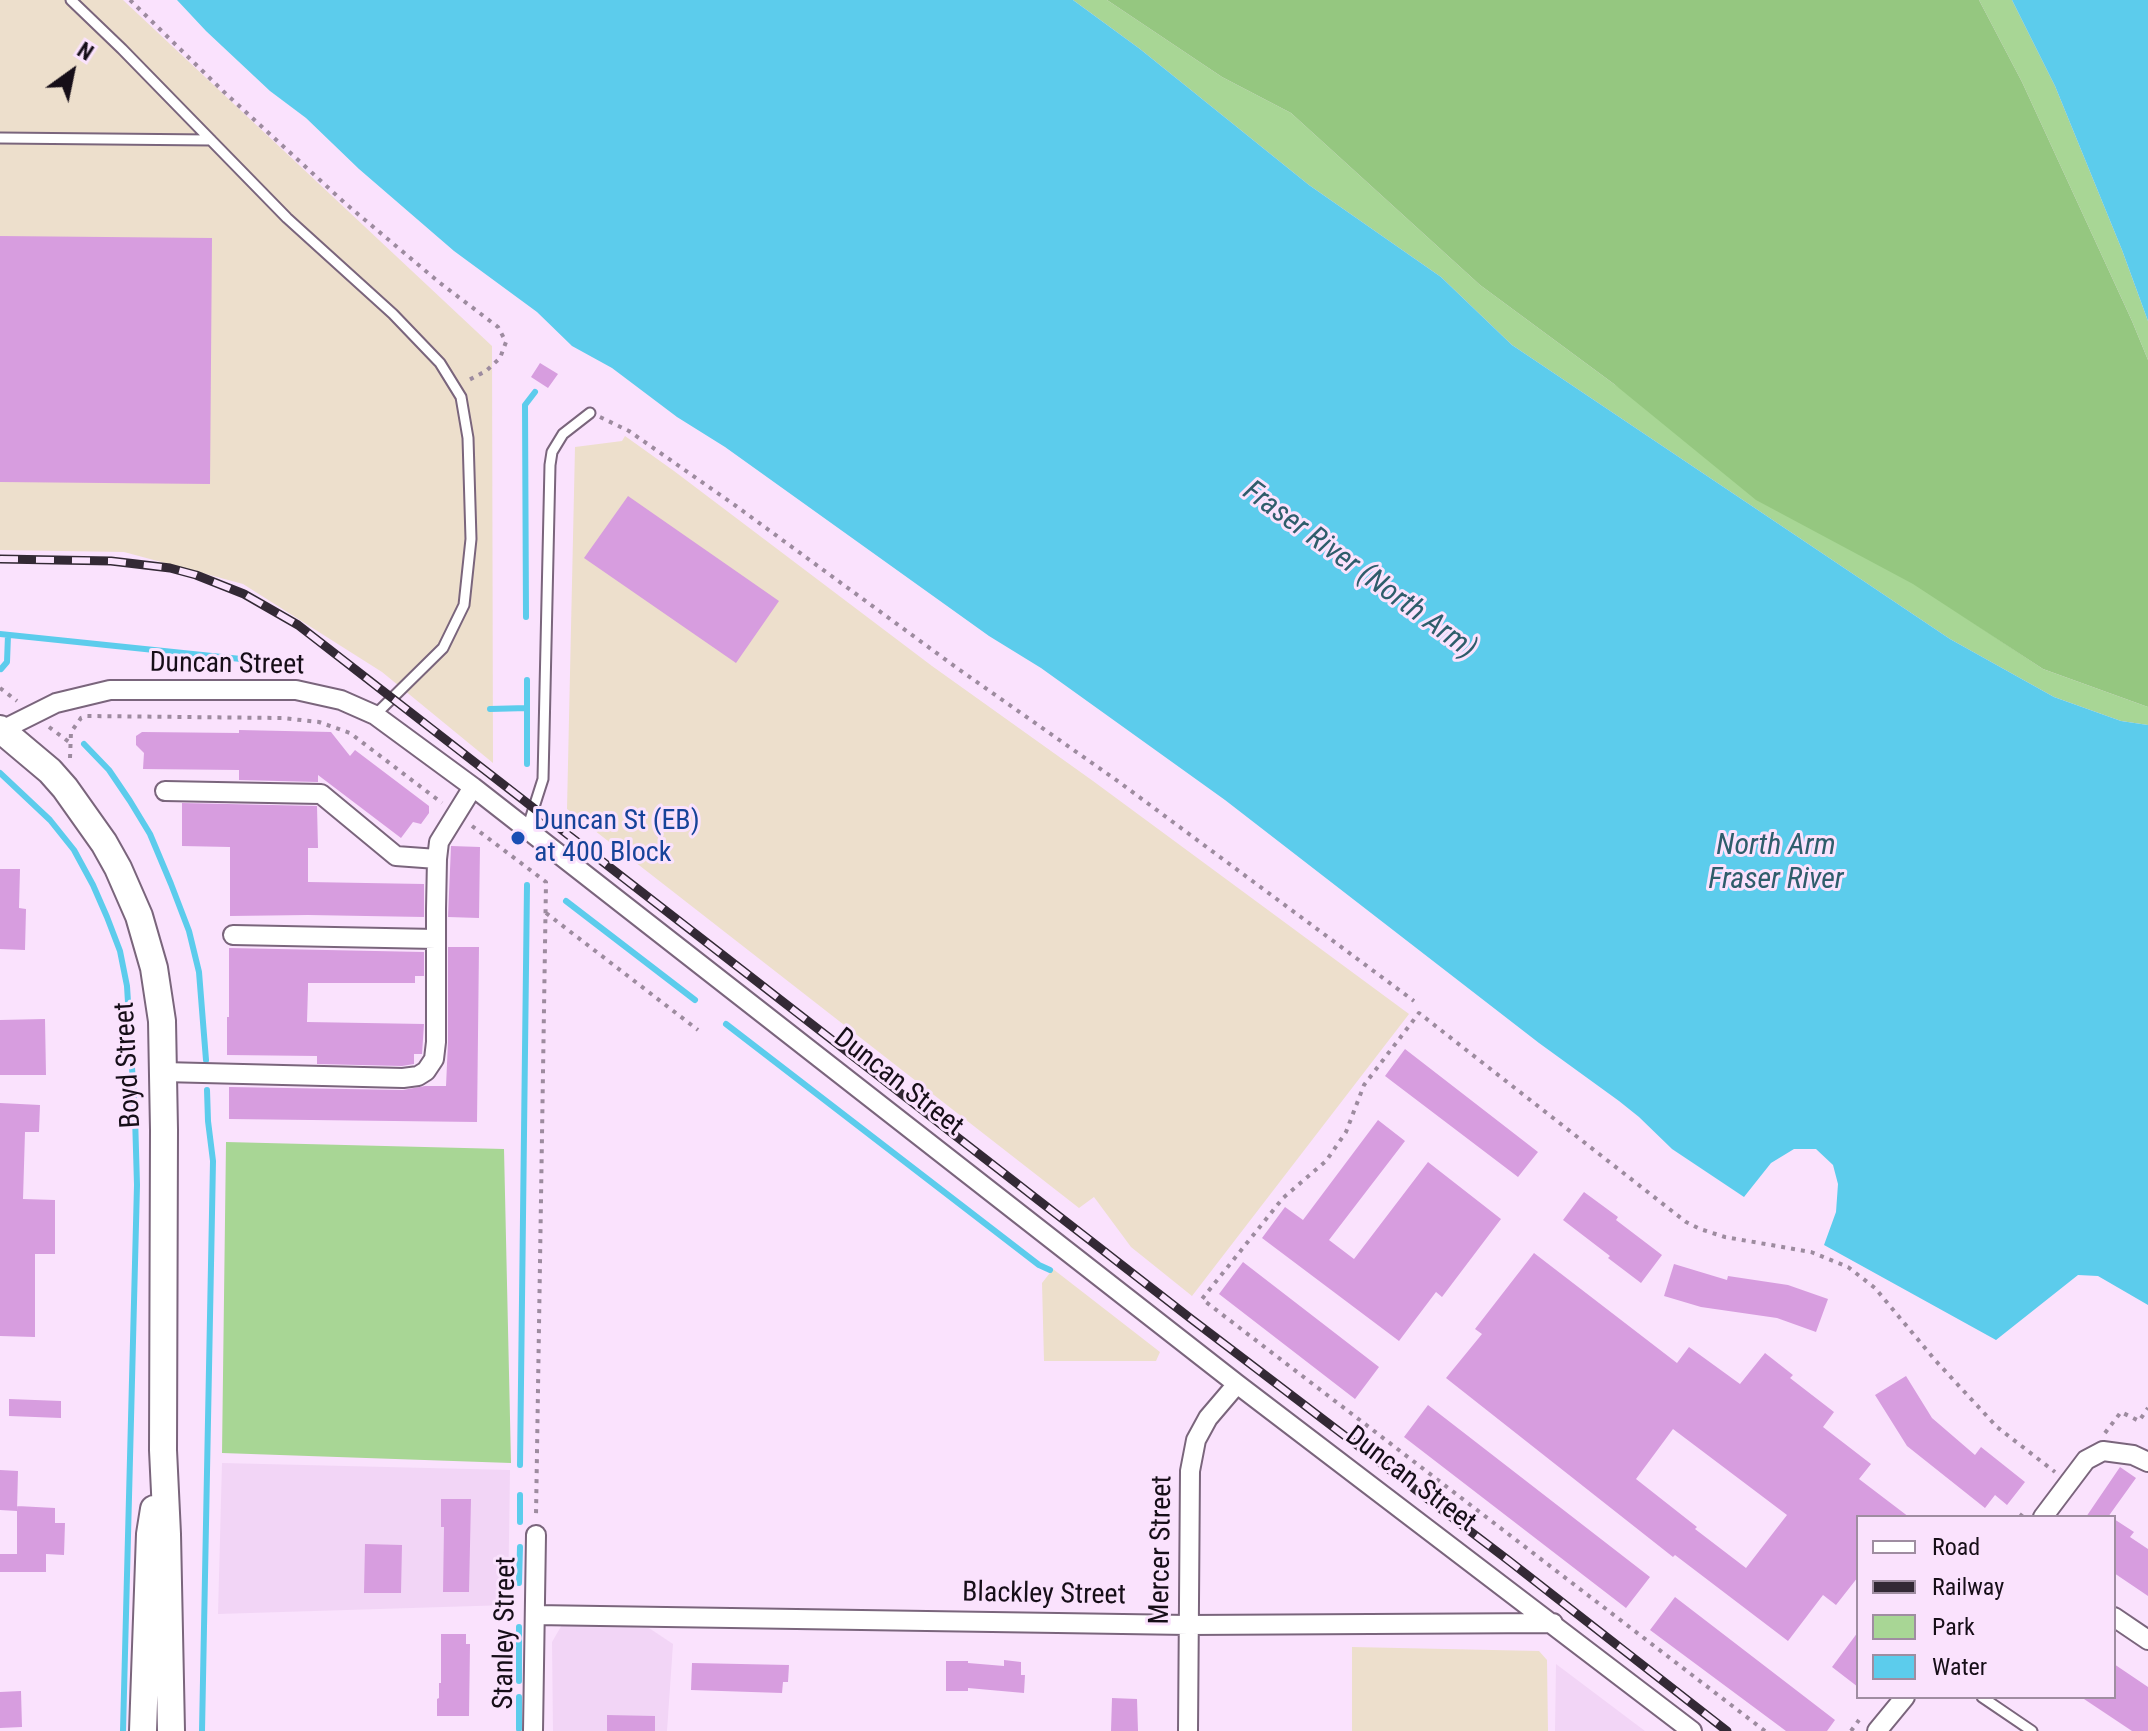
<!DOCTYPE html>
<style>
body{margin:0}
#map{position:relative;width:2148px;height:1731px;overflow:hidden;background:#fae2fd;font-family:"Roboto Condensed",sans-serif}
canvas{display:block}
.legend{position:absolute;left:1856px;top:1515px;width:260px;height:184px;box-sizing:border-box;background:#fae2fd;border:2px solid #9f8da1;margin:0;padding:10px 14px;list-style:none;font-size:24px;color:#160e18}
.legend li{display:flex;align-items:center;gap:16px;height:40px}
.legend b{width:40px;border:2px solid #9f8da1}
.north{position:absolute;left:32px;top:32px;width:80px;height:80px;-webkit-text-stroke:6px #fae2fd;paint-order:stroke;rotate:33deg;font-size:22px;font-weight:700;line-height:32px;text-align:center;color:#160e18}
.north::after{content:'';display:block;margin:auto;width:28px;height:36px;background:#160e18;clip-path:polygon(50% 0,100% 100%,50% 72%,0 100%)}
</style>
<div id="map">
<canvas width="2148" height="1731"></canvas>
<ul class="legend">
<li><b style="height:10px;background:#fff"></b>Road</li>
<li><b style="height:10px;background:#332935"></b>Railway</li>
<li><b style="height:22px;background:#a8d695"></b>Park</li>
<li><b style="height:22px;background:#5cccec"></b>Water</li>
</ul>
<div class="north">N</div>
</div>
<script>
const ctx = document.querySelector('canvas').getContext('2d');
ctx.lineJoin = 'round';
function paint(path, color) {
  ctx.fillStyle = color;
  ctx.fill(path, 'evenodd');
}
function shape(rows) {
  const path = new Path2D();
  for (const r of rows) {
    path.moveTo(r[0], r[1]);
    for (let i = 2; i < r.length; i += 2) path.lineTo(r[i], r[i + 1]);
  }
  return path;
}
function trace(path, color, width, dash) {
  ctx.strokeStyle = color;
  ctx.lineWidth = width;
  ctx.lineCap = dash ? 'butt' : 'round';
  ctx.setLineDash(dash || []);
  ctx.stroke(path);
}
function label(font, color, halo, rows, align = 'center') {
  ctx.font = font + ' "Roboto Condensed",sans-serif';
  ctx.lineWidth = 6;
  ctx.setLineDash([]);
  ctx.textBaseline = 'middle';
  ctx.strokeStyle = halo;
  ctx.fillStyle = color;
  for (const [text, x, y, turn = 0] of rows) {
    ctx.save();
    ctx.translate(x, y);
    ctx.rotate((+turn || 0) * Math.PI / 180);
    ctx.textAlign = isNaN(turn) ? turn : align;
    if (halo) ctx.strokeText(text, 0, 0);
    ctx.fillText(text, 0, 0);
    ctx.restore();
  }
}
paint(shape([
 [222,1463,510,1470,508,1605,218,1614],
 [563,1623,649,1628,673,1644,667,1731,553,1731,552,1642],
 [1556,1664,1645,1731,1555,1731]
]), '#f2d5f6');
paint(shape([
 [0,0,123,0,492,346,493,763,382,672,243,584,124,552,0,550],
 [625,436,674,471,932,666,1093,781,1409,1014,1192,1296,1131,1247,1094,1197,1079,1208,567,809,575,447,622,441],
 [1053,1269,1160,1352,1156,1361,1044,1361,1042,1283],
 [1352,1647,1539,1651,1547,1660,1548,1731,1352,1731]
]), '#eddfcc');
paint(shape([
 [1073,0,1107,0,1222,77,1291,113,1480,285,1614,384,2043,669,2148,707,2148,725,2121,721,2054,697,1950,639,1512,345,1441,277,1309,185,1140,49],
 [1979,0,2012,0,2055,86,2122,250,2148,321,2148,360,2132,321,2022,82],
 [226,1142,504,1149,511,1463,222,1453]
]), '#a8d695');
paint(shape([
 [1107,0,1979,0,2022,82,2132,321,2148,360,2148,707,2043,669,1913,584,1756,500,1614,384,1480,285,1291,113,1222,77]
]), '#95c780');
paint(shape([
 [177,0,1073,0,1140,49,1309,185,1441,277,1512,345,1950,639,2054,697,2121,721,2148,725,2148,1305,2098,1276,2078,1275,1996,1340,1824,1245,1836,1212,1838,1184,1833,1165,1816,1149,1794,1149,1771,1163,1744,1197,1672,1149,1639,1117,1619,1101,1539,1043,1225,800,1041,668,989,636,725,447,677,417,612,368,572,346,537,312,454,251,359,169,306,118,270,91,206,31],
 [2012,0,2148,0,2148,321,2122,250,2055,86]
]), '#5cccec');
trace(shape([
 [526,617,525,405,535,392],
 [0,634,241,659],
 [1,669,7,662,8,635],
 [490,709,527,708],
 [84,744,109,770,130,801,150,834,171,884,189,931,199,972,206,1060],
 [527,764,527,680],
 [0,773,50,820,74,850,93,885,107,917,120,951,127,986,135,1116,137,1185,123,1731],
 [566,901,695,1000],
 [726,1024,1039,1265,1050,1270],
 [520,1465,527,885],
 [520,1522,520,1495],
 [519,1583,520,1547],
 [519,1681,519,1627],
 [519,1729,519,1697],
 [202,1731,213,1161,208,1121,207,1090]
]), '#5cccec', 6);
paint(shape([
 [0,236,212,238,210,484,0,482],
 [540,363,558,374,548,388,531,377],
 [628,496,779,601,736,663,584,558],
 [239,730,331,732,350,756,355,750,429,806,429,813,421,824,413,822,401,838,318,775,318,782,239,780,239,770,143,769,144,753,136,745,136,736,142,732,239,733],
 [182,803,317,806,318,848,308,848,308,882,424,884,424,917,308,915,230,916,230,847,182,846],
 [451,846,480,847,479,918,448,917],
 [0,869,20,869,19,908,26,909,25,950,0,949],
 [448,947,479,947,477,1122,229,1119,229,1087,403,1090,425,1086,446,1086,448,1042],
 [229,948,424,952,424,976,415,976,415,983,308,983,308,988,307,1022,424,1024,422,1054,414,1054,414,1064,402,1066,317,1064,317,1056,227,1055,227,1017,229,1017],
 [45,1019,46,1075,0,1075,0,1020],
 [1405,1049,1538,1152,1518,1177,1385,1076],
 [0,1103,40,1105,39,1132,25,1132,23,1199,55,1200,55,1254,35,1254,35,1337,0,1336],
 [1378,1120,1405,1141,1329,1240,1354,1259,1428,1162,1501,1219,1442,1297,1436,1292,1399,1341,1262,1238,1285,1207,1303,1220],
 [1584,1192,1618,1217,1616,1220,1662,1255,1641,1283,1608,1258,1610,1256,1563,1220],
 [1534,1253,1677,1363,1689,1347,1740,1384,1765,1353,1793,1375,1790,1378,1834,1412,1823,1427,1871,1464,1859,1479,1909,1517,1858,1517,1858,1577,1836,1605,1823,1595,1788,1641,1675,1555,1673,1557,1446,1378,1482,1334,1475,1329],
 [1673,1429,1787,1515,1746,1568,1695,1529,1697,1527,1636,1479],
 [1243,1262,1379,1367,1355,1399,1219,1294],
 [1674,1264,1727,1280,1728,1276,1788,1285,1828,1299,1816,1332,1777,1318,1701,1307,1664,1296],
 [1906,1376,1932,1418,1975,1455,1981,1447,2025,1482,2007,1505,1995,1495,1985,1508,1907,1446,1875,1395],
 [9,1399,61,1401,61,1418,9,1416],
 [1428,1405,1650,1577,1626,1608,1404,1437],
 [2120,1467,2136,1478,2108,1517,2086,1517],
 [0,1470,18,1471,17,1511,0,1510],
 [441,1499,471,1499,469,1592,443,1592,444,1527,441,1527],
 [17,1506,55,1508,55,1523,65,1523,64,1555,46,1554,46,1572,0,1572,0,1554,17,1554],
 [2114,1519,2134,1532,2130,1537,2148,1549,2148,1596,2114,1573],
 [365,1544,402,1545,401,1593,364,1593],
 [1675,1597,1835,1720,1827,1731,1786,1731,1650,1630],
 [1858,1632,1858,1687,1832,1667],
 [441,1634,466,1634,466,1644,470,1644,469,1716,437,1716,437,1699,439,1698,439,1683,441,1683],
 [1004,1660,1021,1662,1021,1675,1025,1675,1024,1693,968,1688,968,1691,946,1691,946,1661,968,1661,968,1663,1004,1666],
 [692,1663,789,1665,788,1682,783,1682,782,1693,691,1690],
 [2114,1664,2148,1687,2148,1731,2132,1731,2081,1697,2114,1697],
 [21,1691,22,1727,0,1728,0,1692],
 [1112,1698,1137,1699,1138,1731,1111,1731],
 [607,1715,655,1716,655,1731,607,1731]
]), '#d79ddf');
const lane = shape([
 [71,0,122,49,287,218,393,314,440,363,461,397,468,438,471,539,464,605,443,648,375,715],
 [0,138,211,140],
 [527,829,543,779,550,465,552,452,563,434,590,413],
 [1982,1697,2032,1731]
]);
const street = shape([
 [2,730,56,703,110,690,296,690,341,700,375,715,473,787,1237,1384,1692,1731],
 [165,791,321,794,396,856,437,859],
 [233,935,436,939],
 [163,1072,403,1078,418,1076,426,1071,434,1059,436,1042,436,909,437,859,439,842,473,787],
 [2043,1517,2086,1460,2103,1451,2133,1455,2148,1462],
 [535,1615,1188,1625,1553,1623],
 [2114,1617,2148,1640],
 [533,1731,536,1535],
 [1188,1731,1190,1471,1196,1440,1208,1418,1237,1384],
 [1877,1731,1905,1697]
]);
const secondary = shape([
 [0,729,50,771,65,788,104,843,118,868,139,916,154,968,162,1021,164,1130,163,1450,167,1534,171,1731],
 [143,1731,150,1534,154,1509]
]);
trace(lane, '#7a657c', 13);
trace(street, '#7a657c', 22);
trace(secondary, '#7a657c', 30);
trace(shape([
 [130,0,223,91,346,204,440,283,498,327,506,342,500,358,486,371,465,382],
 [600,417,629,431,736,506,957,668,1119,782,1414,1001],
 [0,688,17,701],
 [49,727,69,742],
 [70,758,71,732,81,718,87,716,282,718,319,722,350,733,442,803],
 [472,826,546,882,536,1516],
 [546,913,698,1030],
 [2105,1433,2121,1412,2139,1421,2148,1408],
 [2020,1517,2026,1509],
 [1765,1731,1202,1299,1283,1198,1326,1161,1346,1132,1364,1085,1419,1013,1686,1222,1700,1229,1725,1237,1811,1252,1848,1267,1875,1288,1935,1360,1997,1427,2055,1472],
 [1851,1731,1859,1720]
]), '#9d8b9f', 4, [4, 6]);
trace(lane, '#fff', 9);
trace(street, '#fff', 18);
trace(secondary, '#fff', 26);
const rail = shape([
 [0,559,111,561,170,568,196,575,244,594,298,625,1190,1318,1508,1560,1727,1731]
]);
trace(rail, '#332935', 9);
trace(rail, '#fae2fd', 6, [18]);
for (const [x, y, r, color] of [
 [518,838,8,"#1a4fb4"]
]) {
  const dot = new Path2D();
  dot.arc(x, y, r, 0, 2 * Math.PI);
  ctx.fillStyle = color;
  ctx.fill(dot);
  trace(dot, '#fae2fd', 3);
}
label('28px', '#160e18', '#fae2fd', [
 ["Duncan Street",227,665,1],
 ["Boyd Street",129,1065,-93],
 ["Duncan Street",898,1083,38],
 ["Duncan Street",1410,1480,37],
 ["Mercer Street",1162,1550,-89],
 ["Blackley Street",1044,1595,1],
 ["Stanley Street",506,1633,-89]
]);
label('28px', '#164399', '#fae2fd', [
 ["Duncan St (EB)",534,822],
 ["at 400 Block",534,854]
], 'left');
label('italic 30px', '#2e5d6b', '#fae2fd', [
 ["Fraser River (North Arm)",1359,571,36],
 ["North Arm",1776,846],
 ["Fraser River",1776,880]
]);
</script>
